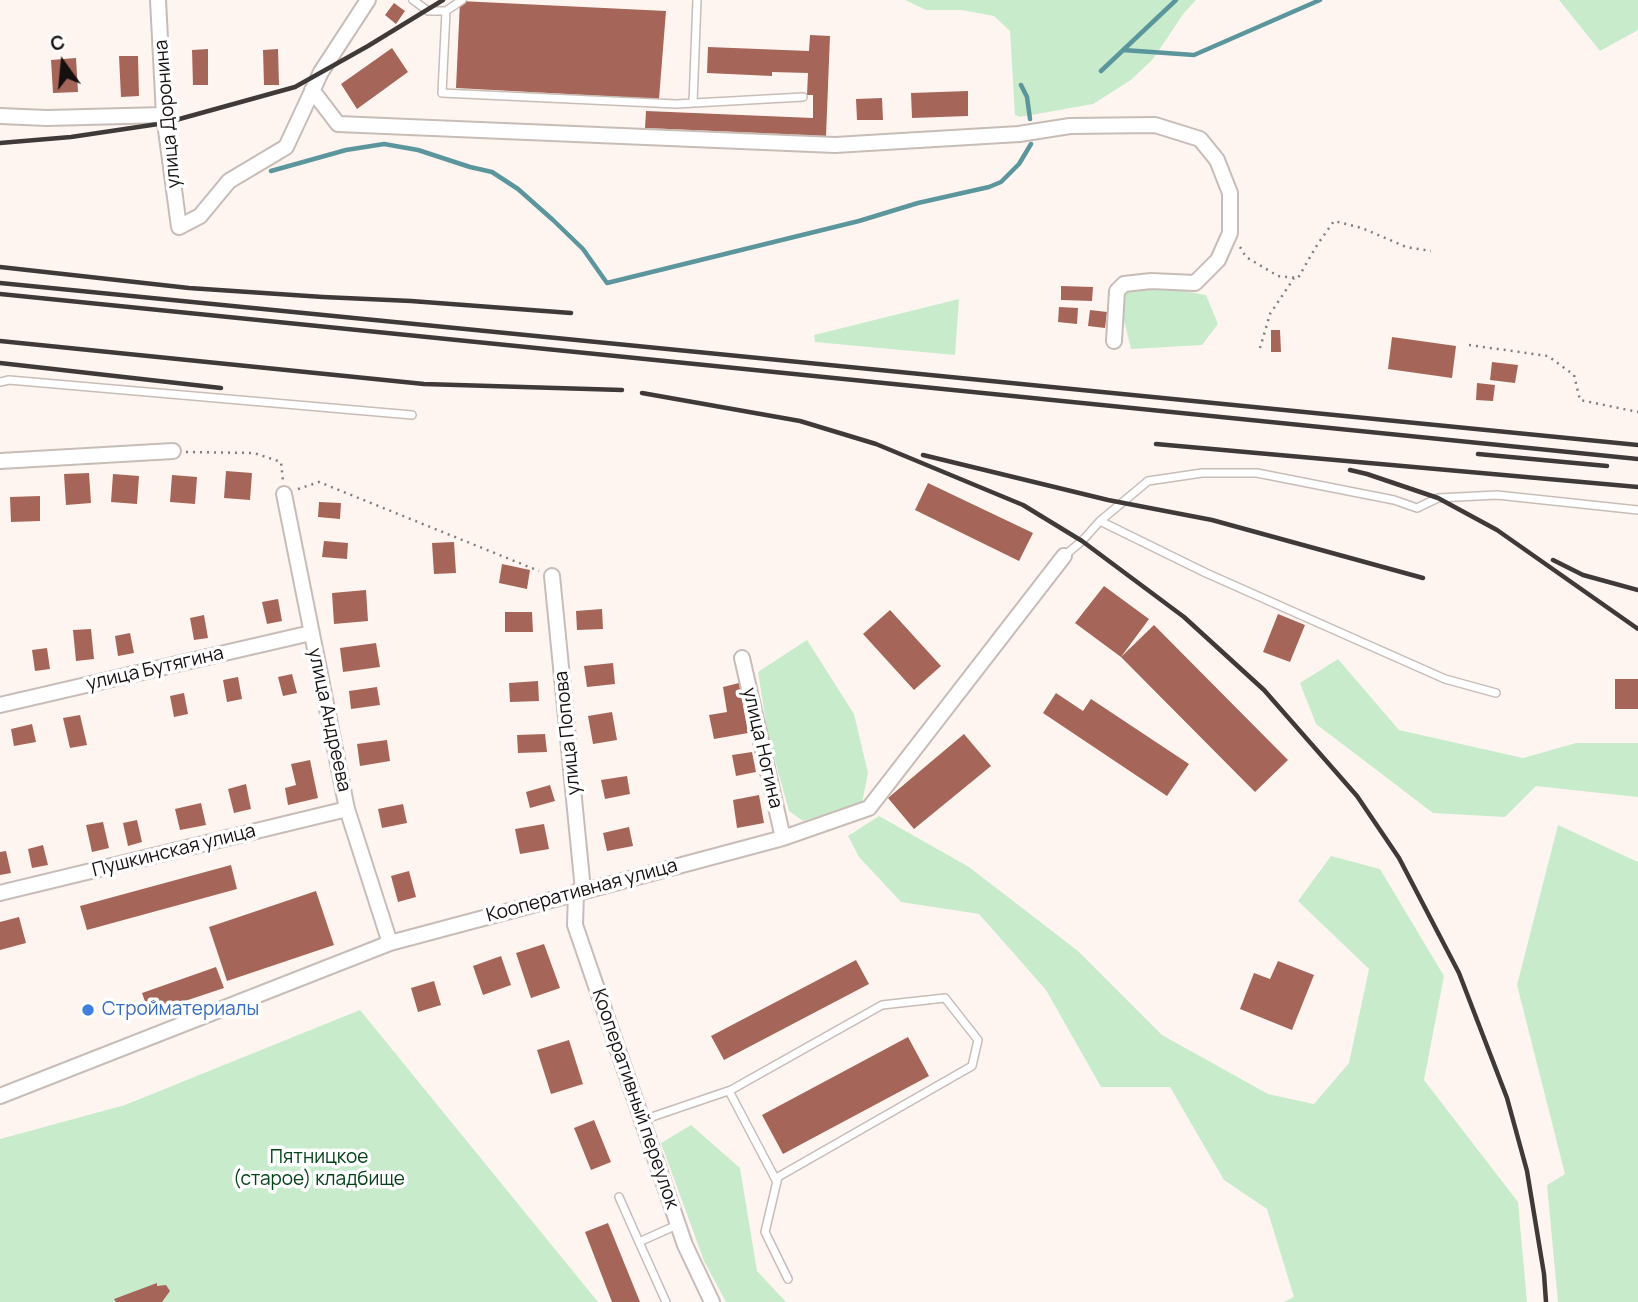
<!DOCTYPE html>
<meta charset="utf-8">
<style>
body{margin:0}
#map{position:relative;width:1638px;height:1302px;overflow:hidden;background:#fff5f0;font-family:Manrope,sans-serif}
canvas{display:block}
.north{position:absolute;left:28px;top:28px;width:70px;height:70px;-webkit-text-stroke:5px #fff;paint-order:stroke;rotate:345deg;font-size:19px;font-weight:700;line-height:28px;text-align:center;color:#15100f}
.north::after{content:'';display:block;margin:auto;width:24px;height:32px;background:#15100f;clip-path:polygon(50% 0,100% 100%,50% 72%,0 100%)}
</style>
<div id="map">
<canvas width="1638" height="1302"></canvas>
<div class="north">С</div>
</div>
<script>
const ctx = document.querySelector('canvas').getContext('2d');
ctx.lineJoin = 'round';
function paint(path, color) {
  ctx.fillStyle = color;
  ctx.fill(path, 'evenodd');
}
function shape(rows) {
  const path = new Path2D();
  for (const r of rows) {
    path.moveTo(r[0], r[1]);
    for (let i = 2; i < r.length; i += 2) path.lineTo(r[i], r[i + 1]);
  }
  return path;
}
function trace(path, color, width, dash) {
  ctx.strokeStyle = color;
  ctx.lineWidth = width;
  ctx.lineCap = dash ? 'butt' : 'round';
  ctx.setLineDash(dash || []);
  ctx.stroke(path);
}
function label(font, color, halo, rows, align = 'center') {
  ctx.font = font + ' Manrope,sans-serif';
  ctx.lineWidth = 7;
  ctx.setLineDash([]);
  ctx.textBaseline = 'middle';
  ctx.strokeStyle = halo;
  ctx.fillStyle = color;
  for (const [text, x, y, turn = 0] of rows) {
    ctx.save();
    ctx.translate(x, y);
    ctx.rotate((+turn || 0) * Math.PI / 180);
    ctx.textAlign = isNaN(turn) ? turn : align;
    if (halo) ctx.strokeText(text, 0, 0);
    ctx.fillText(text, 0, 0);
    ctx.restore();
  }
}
paint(shape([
 [905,0,1196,0,1184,13,1153,59,1131,80,1093,104,1020,117,1015,115,1010,31,994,16,962,10,926,10],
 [1559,0,1638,0,1638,30,1600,51],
 [1167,288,1206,295,1218,324,1202,345,1131,349,1122,312,1126,290],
 [959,299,955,355,815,342,814,335],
 [807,640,854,714,868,773,862,803,803,821,789,811,768,735,758,672],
 [1338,659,1399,730,1523,758,1576,743,1638,743,1638,797,1536,786,1505,817,1433,813,1316,724,1300,683],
 [879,816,969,867,1078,951,1162,1035,1268,1094,1314,1104,1349,1063,1369,969,1298,901,1331,856,1380,869,1444,976,1424,1080,1518,1202,1527,1302,1284,1302,1294,1297,1267,1209,1224,1180,1170,1087,1101,1087,1046,990,979,914,901,902,859,857,848,836],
 [1558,825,1638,862,1638,1302,1558,1302,1547,1185,1565,1174,1517,985],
 [360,1010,598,1302,0,1302,0,1139,125,1105],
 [691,1125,740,1168,757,1271,786,1302,726,1302,704,1261,661,1143]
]), '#c8ebcc');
trace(shape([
 [1123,50,1194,55,1320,0],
 [1101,71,1176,0],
 [1021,85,1027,97,1030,119],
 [271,171,346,150,384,144,418,150,470,167,492,172,518,189,553,220,583,249,607,283,859,221,918,203,989,187,1001,182,1019,164,1031,144]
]), '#5b969c', 4.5);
paint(shape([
 [460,1,666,11,659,99,456,88],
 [394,3,405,11,396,24,385,15],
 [810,35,830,36,826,136,645,128,646,111,813,118,813,95,807,95,808,73,772,72,772,76,707,73,708,47,809,51],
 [392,48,408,72,357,109,341,84],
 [208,49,208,85,193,85,192,50],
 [278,49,279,85,264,85,263,50],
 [119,56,138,56,139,96,121,97],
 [76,58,78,92,53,93,51,60],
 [968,91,968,116,912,118,911,93],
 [882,98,883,120,857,120,856,99],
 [1061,286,1093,287,1092,301,1061,300],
 [1059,307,1078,308,1077,324,1058,322],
 [1090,310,1107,312,1105,328,1088,326],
 [1271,330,1280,330,1281,352,1271,352],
 [1392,337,1456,346,1452,378,1388,369],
 [1492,362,1518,365,1515,383,1490,380],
 [1477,383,1495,385,1493,401,1476,400],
 [226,471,252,473,250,500,224,498],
 [89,473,91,503,66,505,64,474],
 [113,474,139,476,137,504,111,502],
 [172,475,197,477,195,504,170,502],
 [928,483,1033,533,1019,561,915,510],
 [40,496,40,521,11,522,10,497],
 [319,502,341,503,340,519,318,517],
 [324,541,348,543,347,559,322,557],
 [454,542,456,573,434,574,432,543],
 [502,564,530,570,527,589,499,583],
 [1104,586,1149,619,1121,657,1075,623],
 [366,590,368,621,334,624,332,593],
 [278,599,282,621,267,624,262,602],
 [602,609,603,629,577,630,576,611],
 [890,610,941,666,914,690,863,634],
 [505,612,532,612,533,632,505,632],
 [1278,614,1305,625,1290,662,1263,652],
 [204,615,208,638,194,640,190,618],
 [1154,625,1288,760,1255,792,1121,657],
 [91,629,94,659,76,661,73,630],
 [130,633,134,653,118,656,115,636],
 [376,643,380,667,343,672,340,648],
 [47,648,50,669,35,671,32,650],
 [613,663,615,684,587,687,584,666],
 [292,674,297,693,283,696,278,677],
 [238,677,242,699,227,702,223,680],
 [1615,679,1638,679,1638,709,1615,709],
 [538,681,539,701,510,702,509,683],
 [739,683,748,733,714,739,709,715,727,712,723,687],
 [377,687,380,705,351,709,349,691],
 [184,693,188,714,174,717,170,696],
 [1056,693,1083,711,1091,699,1189,764,1167,796,1043,713],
 [612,712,617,740,593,744,588,716],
 [80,715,87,745,70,748,63,718],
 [32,724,36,742,14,746,11,729],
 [545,734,547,752,518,753,517,735],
 [964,734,991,766,914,829,888,798],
 [387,740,390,761,360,766,357,744],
 [752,752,756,772,736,776,732,755],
 [310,760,318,798,288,805,285,788,296,785,291,764],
 [627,776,630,794,605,799,601,780],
 [246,784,251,809,234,813,228,789],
 [550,785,555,801,530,808,526,792],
 [759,795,764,823,737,828,733,800],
 [201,803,206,825,180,830,175,809],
 [403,804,407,823,382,828,378,809],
 [137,820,142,842,128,846,123,823],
 [103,822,109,848,92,852,86,825],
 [544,824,549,849,520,854,515,829],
 [629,827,633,846,607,851,603,833],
 [43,845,48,865,32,868,28,849],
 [6,851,11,873,0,875,0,852],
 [231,865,237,889,87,930,80,906],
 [409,871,416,897,398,902,391,876],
 [316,891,334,945,227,981,209,927],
 [19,917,26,943,0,950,0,922],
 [544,944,560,988,531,998,516,953],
 [501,956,511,985,483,995,473,966],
 [856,960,869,984,724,1060,711,1036],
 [1278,961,1314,975,1292,1030,1240,1009,1254,973,1270,979],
 [216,967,224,988,149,1013,142,993],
 [434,981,441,1005,418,1012,411,988],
 [908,1037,929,1076,783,1154,762,1115],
 [569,1040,583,1084,551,1094,537,1050],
 [594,1120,611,1162,591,1170,574,1128],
 [608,1223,640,1302,612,1302,585,1232],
 [157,1283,157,1286,166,1285,170,1291,162,1302,116,1302,114,1299]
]), '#a56659');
const lane = shape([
 [413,0,428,11,446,11,462,0],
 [446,11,442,93,676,104,803,97],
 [693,103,697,0],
 [0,382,9,380,412,415],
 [1100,521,1206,573,1445,679,1496,693],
 [1064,556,1082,541,1100,521,1148,481,1202,473,1257,473,1394,500,1417,508,1438,498,1497,495,1638,510],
 [729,1091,777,1182],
 [643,1120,731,1090,882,1005,945,998,978,1040,972,1066,778,1177,765,1232,788,1279],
 [619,1197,639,1242],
 [666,1302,639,1242,677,1225]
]);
const street = shape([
 [158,0,164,115,179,227,200,216,229,181,286,147,321,72,368,0],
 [312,90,338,124,835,145,1019,134,1070,126,1155,125,1200,139,1217,160,1230,193,1230,233,1218,260,1195,283,1151,281,1124,284,1117,291,1114,341],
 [0,116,47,118,164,115],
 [0,461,173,451],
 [284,494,347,809,390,943],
 [552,576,583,890],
 [742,658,783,838],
 [0,705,311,633],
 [576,892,575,925,685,1245,712,1302],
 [0,893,347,809],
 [0,1096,390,943,783,838,869,808,1064,556]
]);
trace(lane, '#c8bcb7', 10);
trace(street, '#c8bcb7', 18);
trace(shape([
 [1240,247,1246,257,1278,276,1298,278,1317,245,1334,221,1362,228,1406,247,1431,251],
 [1469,345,1548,356,1574,375,1580,400,1638,412],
 [1260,348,1270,314,1294,278],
 [186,452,254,453,281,462,283,482],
 [298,489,319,482,539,571]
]), '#857d7a', 2.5, [2, 5]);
trace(lane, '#fff', 7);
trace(street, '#fff', 14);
trace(shape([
 [0,143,71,137,165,123,295,87,368,46,443,0],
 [0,267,189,288,323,297,411,301,571,313],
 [0,283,1638,445],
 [0,294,1638,459],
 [0,341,424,384,622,390],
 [0,363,221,388],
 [642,393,800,421,876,444,1023,505,1082,541,1184,617,1264,690,1357,796,1399,858,1459,973,1507,1098,1527,1171,1544,1274,1546,1302],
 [1156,444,1638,487],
 [1478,454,1607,466],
 [923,455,1108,500,1212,520,1423,578],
 [1350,470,1367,474,1438,498,1497,530,1638,629],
 [1553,560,1583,575,1638,590]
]), '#3f3938', 4.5);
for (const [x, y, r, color] of [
 [88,1010,7,"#3f7fe0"]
]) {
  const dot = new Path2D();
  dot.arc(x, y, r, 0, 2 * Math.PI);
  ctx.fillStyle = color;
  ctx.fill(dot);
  trace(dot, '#fff', 2.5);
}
label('19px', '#15100f', '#fff', [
 ["улица Доронина",168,114,-95],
 ["улица Бутягина",155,669,-13],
 ["улица Андреева",329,720,78],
 ["улица Попова",568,733,-96],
 ["улица Ногина",762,748,77],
 ["Пушкинская улица",174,851,-14],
 ["Кооперативная улица",582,891,-15],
 ["Кооперативный переулок",635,1099,71]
]);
label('19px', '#366cbe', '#fff', [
 ["Стройматериалы",102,1010]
], 'left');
label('19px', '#044117', '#fff', [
 ["Пятницкое",319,1158],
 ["(старое) кладбище",319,1180]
]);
</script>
